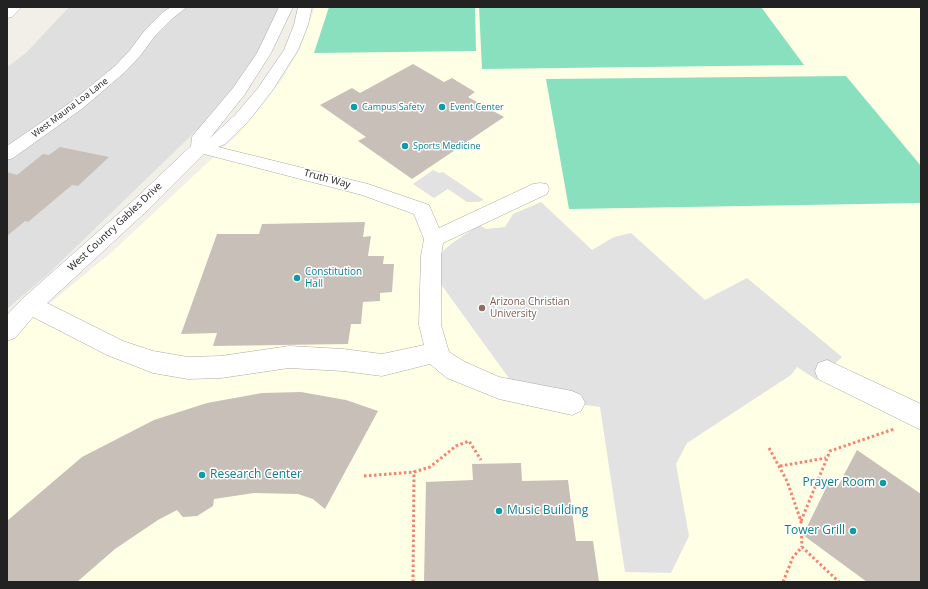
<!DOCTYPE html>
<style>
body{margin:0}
#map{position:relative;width:928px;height:589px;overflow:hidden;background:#f2efe9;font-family:"Open Sans",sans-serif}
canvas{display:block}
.frame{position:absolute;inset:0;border:8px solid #222;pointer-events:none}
</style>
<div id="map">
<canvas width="928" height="589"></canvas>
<div class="frame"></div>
</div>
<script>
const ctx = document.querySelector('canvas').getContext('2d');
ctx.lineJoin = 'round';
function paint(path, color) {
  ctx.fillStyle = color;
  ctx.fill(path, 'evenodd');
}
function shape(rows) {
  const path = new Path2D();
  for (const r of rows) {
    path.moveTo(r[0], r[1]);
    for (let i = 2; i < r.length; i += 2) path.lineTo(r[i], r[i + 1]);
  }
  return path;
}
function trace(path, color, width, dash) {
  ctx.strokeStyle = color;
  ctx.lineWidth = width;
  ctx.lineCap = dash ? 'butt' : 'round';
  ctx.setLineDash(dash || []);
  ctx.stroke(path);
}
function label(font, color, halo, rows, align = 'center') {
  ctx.font = font + ' "Open Sans",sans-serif';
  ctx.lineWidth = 3;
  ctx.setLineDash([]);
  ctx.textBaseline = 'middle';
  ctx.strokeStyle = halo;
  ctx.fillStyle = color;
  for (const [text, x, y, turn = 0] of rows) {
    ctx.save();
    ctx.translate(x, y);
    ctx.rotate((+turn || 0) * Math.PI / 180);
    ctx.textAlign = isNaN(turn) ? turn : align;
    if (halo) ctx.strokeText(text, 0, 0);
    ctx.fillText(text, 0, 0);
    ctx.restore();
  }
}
paint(shape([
 [69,7,281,7,247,73,202,125,47,275,7,309,7,67,26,53]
]), '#e0dfdf');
paint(shape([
 [315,7,921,7,921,582,7,582,7,341,20,328,113,251,232,140,259,109,280,82,300,49]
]), '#ffffe5');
paint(shape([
 [329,7,475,7,476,51,314,53],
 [479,7,761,7,804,65,482,69],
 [846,76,921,166,921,203,569,209,546,79]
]), '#88e0be');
paint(shape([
 [433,170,439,173,443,172,484,200,478,202,467,202,448,189,434,198,413,184],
 [541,202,592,250,614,237,631,233,705,300,747,278,842,357,817,380,797,367,791,375,687,443,676,464,689,536,671,573,625,572,600,407,572,403,511,381,440,283,441,253,451,244,479,225,486,229,505,227,513,214]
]), '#e2e2e2');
paint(shape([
 [413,64,444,82,452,78,475,92,468,97,504,117,412,179,358,141,366,137,320,105,352,88,360,93],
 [60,147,109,157,78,186,72,185,28,222,25,221,7,236,7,172,17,175,43,154,49,155],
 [365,222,363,237,371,236,368,256,384,256,383,264,394,264,392,292,380,293,380,301,363,302,361,324,351,324,348,344,213,346,217,333,181,334,217,234,259,234,262,224],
 [301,392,346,400,378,411,325,509,313,499,298,494,254,493,214,499,213,506,197,516,183,517,177,510,158,520,115,549,77,582,7,582,7,521,82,457,154,420,207,403,262,393],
 [857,450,921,494,921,582,867,582,803,535,830,480,838,486],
 [521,463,522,481,568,480,576,541,593,541,599,582,424,582,426,482,473,480,472,464]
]), '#c7bfb8');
const minor = shape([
 [7,7,22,7,12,17,7,18,7,7],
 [171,7,187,7,173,18,155,36,140,56,125,72,83,108,13,158,7,160,7,146,71,102,115,66,130,50,145,30,163,12,171,7],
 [279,7,293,7,271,53,245,94,210,138,235,115,258,88,284,50,294,25,298,7,312,7,308,25,298,50,272,91,247,123,225,144,218,147,368,184,429,205,439,228,533,184,540,183,547,184,549,189,547,194,443,243,441,256,441,325,449,352,465,362,499,377,572,391,581,395,585,403,581,411,572,415,499,399,447,378,430,364,382,376,343,371,289,368,221,378,188,379,153,373,107,355,33,317,15,338,7,341,7,315,22,299,135,199,191,146,192,137,195,133,233,88,257,53,279,7],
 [204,154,362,195,414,214,424,239,421,256,419,325,424,345,382,354,343,349,289,346,221,356,188,357,153,351,123,341,47,303,149,209,204,154],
 [827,360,921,404,921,430,818,379,815,371,818,363,827,360]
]);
trace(minor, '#a9a9a9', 1);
trace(shape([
 [769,448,787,481,801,521,830,451,894,429],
 [780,466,826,458],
 [364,476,414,472],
 [801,521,802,547],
 [413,582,414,472,430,467,456,446,469,441,481,460],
 [783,582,793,557,802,547,839,582]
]), '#fa8072', 3, [2.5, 2.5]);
paint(minor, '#fff');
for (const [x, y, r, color] of [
 [354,107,4,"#0f9aa8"],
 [442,107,4,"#0f9aa8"],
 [405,146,4,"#0f9aa8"],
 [297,278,4,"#0f9aa8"],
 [482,308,4,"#8d6e63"],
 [202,475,4,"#0f9aa8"],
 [883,483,4,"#0f9aa8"],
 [499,511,4,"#0f9aa8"],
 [853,531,4,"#0f9aa8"]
]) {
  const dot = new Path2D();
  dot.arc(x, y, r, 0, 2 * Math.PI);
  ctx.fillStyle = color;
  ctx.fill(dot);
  trace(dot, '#fff', 1.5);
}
label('9px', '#0d838f', '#fff', [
 ["Campus Safety",362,107],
 ["Event Center",450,107],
 ["Sports Medicine",413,146]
], 'left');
label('9px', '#222', '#fff', [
 ["West Mauna Loa Lane",70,108,-37]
]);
label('10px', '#222', '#fff', [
 ["Truth Way",327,179,15],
 ["West Country Gables Drive",115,227,-43]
]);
label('10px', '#0d838f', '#fff', [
 ["Constitution",305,272],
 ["Hall",305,284]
], 'left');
label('10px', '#785e54', '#fff', [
 ["Arizona Christian",490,302],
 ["University",490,314]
], 'left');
label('12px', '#0d838f', '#fff', [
 ["Research Center",210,475],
 ["Prayer Room",875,483,"right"],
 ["Music Building",507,511],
 ["Tower Grill",845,531,"right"]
], 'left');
</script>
